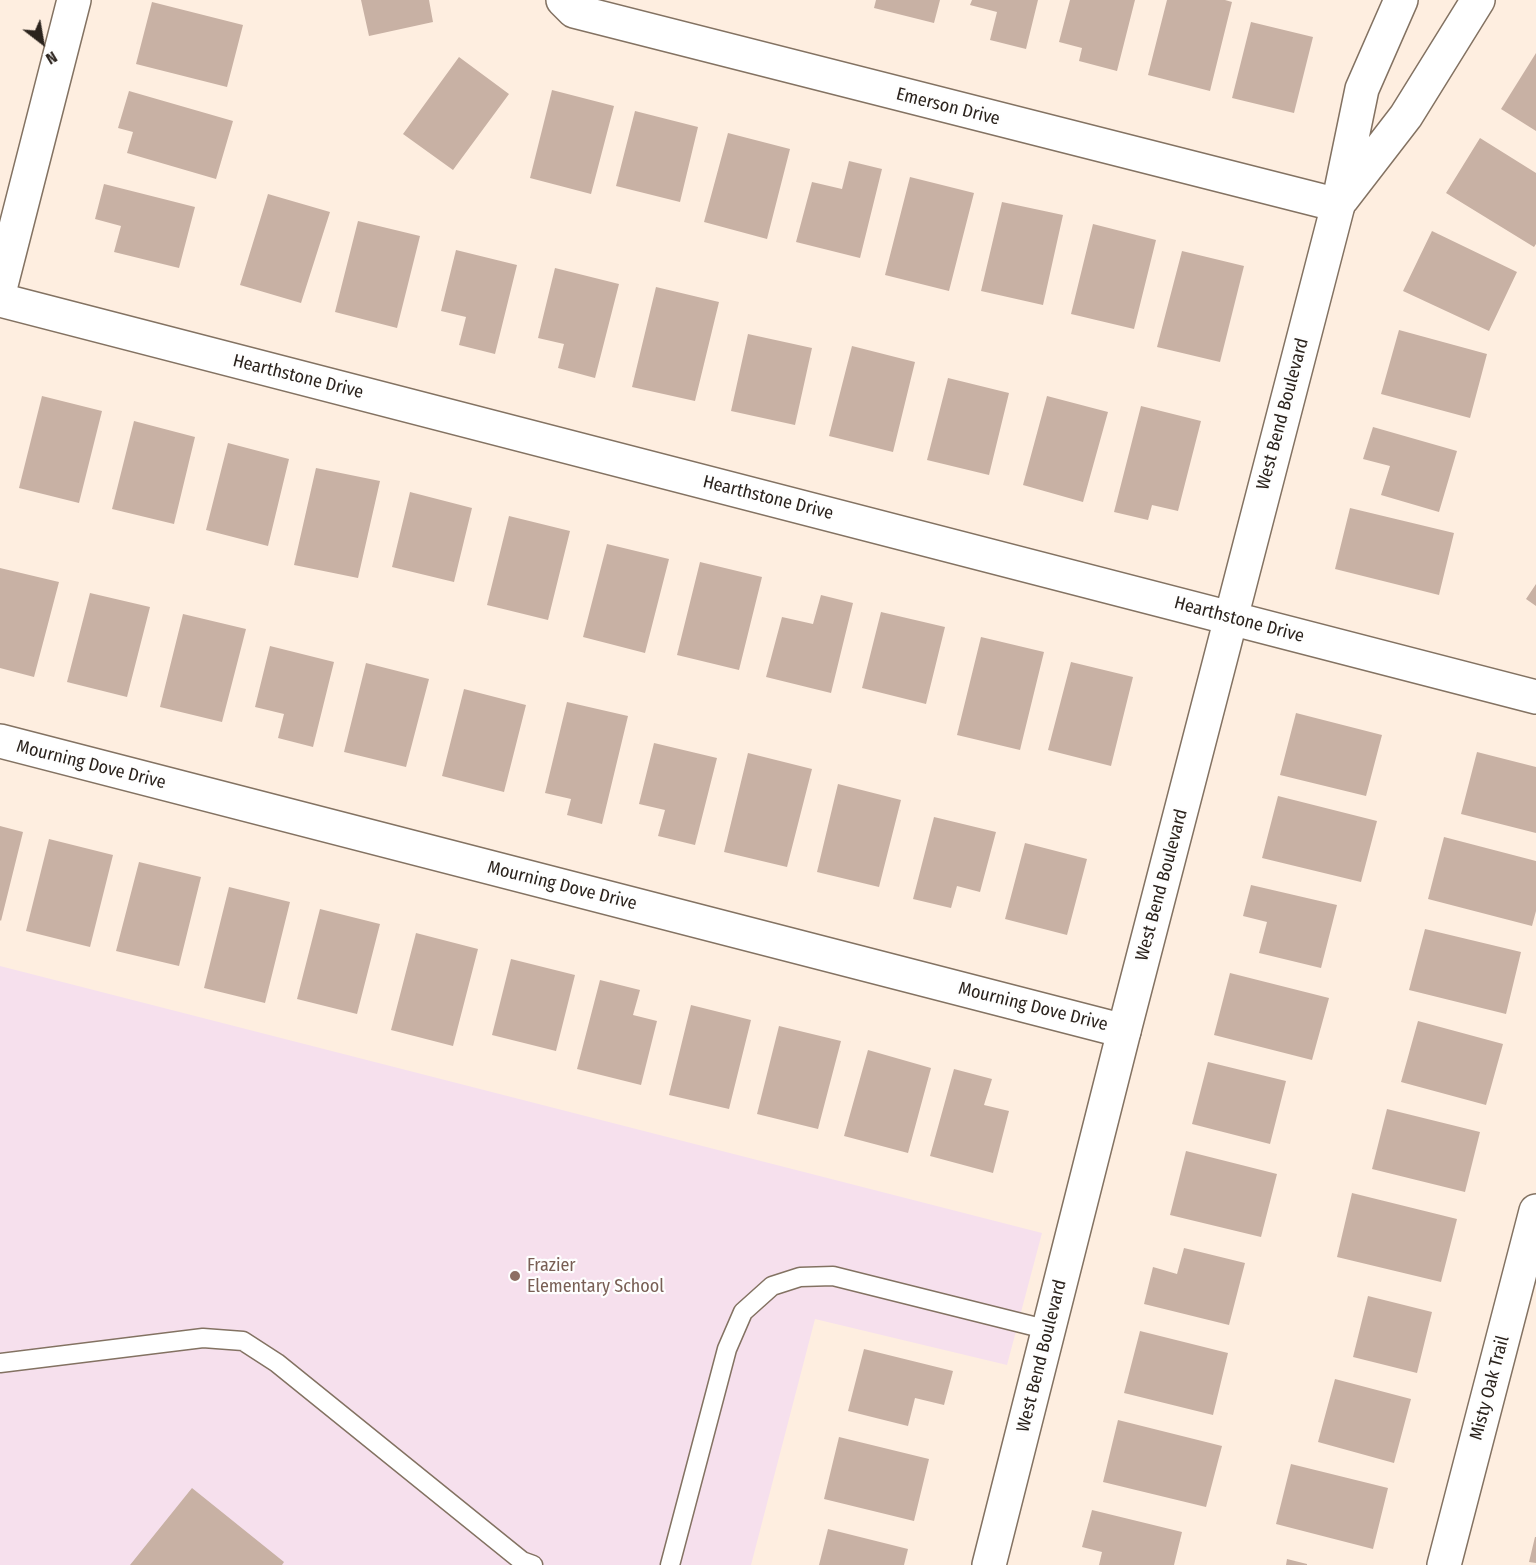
<!DOCTYPE html>
<style>
body{margin:0}
#map{position:relative;width:1536px;height:1565px;overflow:hidden;background:#feeee0;font-family:"Fira Sans Condensed",sans-serif}
canvas{display:block}
.north{position:absolute;left:12px;top:12px;width:60px;height:60px;-webkit-text-stroke:4px #fefefe;paint-order:stroke;rotate:149deg;font-size:16px;font-weight:700;line-height:24px;text-align:center;color:#2b231d}
.north::after{content:'';display:block;margin:auto;width:21px;height:27px;background:#2b231d;clip-path:polygon(50% 0,100% 100%,50% 72%,0 100%)}
</style>
<div id="map">
<canvas width="1536" height="1565"></canvas>
<div class="north">N</div>
</div>
<script>
const ctx = document.querySelector('canvas').getContext('2d');
ctx.lineJoin = 'round';
function paint(path, color) {
  ctx.fillStyle = color;
  ctx.fill(path, 'evenodd');
}
function shape(rows) {
  const path = new Path2D();
  for (const r of rows) {
    path.moveTo(r[0], r[1]);
    for (let i = 2; i < r.length; i += 2) path.lineTo(r[i], r[i + 1]);
  }
  return path;
}
function trace(path, color, width, dash) {
  ctx.strokeStyle = color;
  ctx.lineWidth = width;
  ctx.lineCap = dash ? 'butt' : 'round';
  ctx.setLineDash(dash || []);
  ctx.stroke(path);
}
function label(font, color, halo, rows, align = 'center') {
  ctx.font = font + ' "Fira Sans Condensed",sans-serif';
  ctx.lineWidth = 4.5;
  ctx.setLineDash([]);
  ctx.textBaseline = 'middle';
  ctx.strokeStyle = halo;
  ctx.fillStyle = color;
  for (const [text, x, y, turn = 0] of rows) {
    ctx.save();
    ctx.translate(x, y);
    ctx.rotate((+turn || 0) * Math.PI / 180);
    ctx.textAlign = isNaN(turn) ? turn : align;
    if (halo) ctx.strokeText(text, 0, 0);
    ctx.fillText(text, 0, 0);
    ctx.restore();
  }
}
paint(shape([
 [0,966,1042,1233,1007,1365,815,1319,751,1565,0,1565]
]), '#f6e0ed');
paint(shape([
 [361,0,429,0,433,22,369,36],
 [876,0,940,0,934,23,874,8],
 [972,0,1038,0,1026,49,990,40,997,12,970,5],
 [1070,0,1135,0,1117,71,1079,61,1082,48,1059,42],
 [1167,0,1225,0,1232,2,1210,91,1148,75],
 [152,2,243,25,227,87,136,64],
 [1251,22,1313,37,1294,113,1232,98],
 [1536,53,1536,131,1501,109],
 [459,57,509,94,453,170,403,134],
 [552,90,614,106,591,194,530,178],
 [129,91,233,121,216,179,127,153,133,132,118,128],
 [635,111,698,127,680,202,616,186],
 [728,133,790,149,767,239,704,222],
 [1480,138,1536,173,1536,244,1534,247,1446,193],
 [849,161,882,169,860,258,796,242,812,182,842,189],
 [910,177,974,193,949,291,885,275],
 [104,184,195,207,179,268,114,252,121,226,95,219],
 [268,194,330,212,301,303,240,285],
 [1002,202,1063,215,1043,305,981,291],
 [358,221,420,236,397,328,335,312],
 [1093,224,1156,240,1134,329,1071,314],
 [1432,231,1517,272,1489,331,1403,291],
 [456,250,517,265,495,354,459,345,466,317,441,311],
 [1182,251,1244,266,1220,362,1157,347],
 [555,268,619,284,595,378,558,368,564,344,538,338],
 [656,287,719,302,695,401,632,387],
 [1399,330,1487,354,1470,418,1381,394],
 [748,334,812,348,795,425,731,411],
 [852,346,915,362,893,452,829,436],
 [948,378,1009,393,989,475,927,460],
 [42,396,102,411,79,503,19,488],
 [1047,396,1108,412,1083,502,1023,485],
 [1141,406,1201,421,1178,511,1152,505,1148,520,1114,512],
 [134,421,195,437,174,524,112,509],
 [1373,427,1457,451,1439,512,1381,495,1390,466,1363,459],
 [228,443,289,459,268,546,206,530],
 [316,468,380,481,358,578,294,565],
 [410,492,472,508,454,582,392,567],
 [1350,508,1454,533,1439,595,1335,569],
 [509,516,570,531,548,620,487,605],
 [607,544,669,559,645,653,583,637],
 [700,562,762,577,739,670,677,655],
 [0,568,59,582,34,677,0,668],
 [1536,584,1536,606,1526,599],
 [90,593,150,607,127,697,67,682],
 [821,595,853,603,831,693,766,677,782,617,813,624],
 [881,612,945,627,926,704,862,688],
 [183,614,246,629,222,722,160,707],
 [981,637,1044,652,1020,750,957,735],
 [270,646,334,662,313,747,278,738,284,714,255,707],
 [1071,662,1133,677,1111,766,1048,750],
 [366,663,429,679,406,767,344,752],
 [464,689,526,705,504,792,442,776],
 [567,702,628,716,602,824,567,815,571,799,545,793],
 [1296,713,1382,735,1366,796,1280,775],
 [654,743,717,758,695,845,658,836,665,810,639,804],
 [1477,752,1536,767,1536,833,1461,814],
 [748,753,812,769,787,867,724,852],
 [838,784,901,800,879,887,817,872],
 [1278,796,1377,821,1361,882,1262,858],
 [934,817,996,832,980,892,957,886,951,908,913,899],
 [0,826,23,832,1,921,0,920],
 [1444,837,1536,861,1536,911,1532,926,1428,899],
 [49,839,113,855,90,947,26,931],
 [1025,843,1087,859,1067,935,1005,919],
 [139,862,201,877,179,966,116,951],
 [1251,885,1337,905,1321,968,1259,953,1267,922,1243,916],
 [229,887,290,902,265,1003,204,988],
 [320,909,380,924,357,1014,297,999],
 [1425,929,1521,952,1506,1014,1409,990],
 [416,933,478,949,453,1046,391,1030],
 [511,959,575,975,556,1051,492,1035],
 [1230,973,1329,998,1312,1060,1214,1035],
 [600,980,640,990,633,1015,657,1021,641,1085,577,1069],
 [691,1005,751,1020,729,1109,669,1095],
 [1418,1021,1503,1044,1486,1105,1401,1082],
 [779,1026,841,1041,818,1129,757,1114],
 [868,1050,931,1068,908,1153,844,1136],
 [1208,1062,1286,1081,1270,1144,1192,1124],
 [954,1069,992,1079,984,1105,1009,1111,993,1173,930,1156],
 [1387,1109,1480,1132,1465,1192,1372,1169],
 [1186,1151,1277,1174,1261,1237,1170,1215],
 [1352,1193,1457,1219,1441,1282,1337,1257],
 [1184,1248,1245,1263,1229,1325,1144,1304,1153,1267,1177,1274],
 [1368,1296,1432,1312,1417,1373,1353,1357],
 [1140,1331,1228,1353,1213,1415,1124,1393],
 [864,1349,953,1371,944,1405,915,1398,908,1426,848,1411],
 [1335,1379,1411,1399,1394,1463,1318,1442],
 [1118,1420,1222,1446,1206,1507,1103,1482],
 [839,1437,929,1459,914,1521,824,1499],
 [1291,1464,1388,1488,1373,1549,1276,1524],
 [192,1488,284,1562,282,1565,130,1565],
 [1092,1510,1182,1532,1174,1565,1099,1565,1102,1552,1082,1547],
 [828,1529,908,1549,904,1565,819,1565],
 [1535,1537,1536,1537,1536,1563,1529,1562],
 [1287,1559,1307,1564,1307,1565,1286,1565]
]), '#c8b1a4');
const service = shape([
 [0,1363,203,1338,243,1341,277,1363,522,1561,533,1565],
 [670,1565,727,1349,743,1312,772,1286,800,1277,833,1276,1049,1330]
]);
const minor = shape([
 [563,0,574,11,1338,205],
 [0,289,74,0],
 [0,300,1536,697],
 [0,741,1124,1031],
 [1444,1565,1536,1211]
]);
const tertiary = shape([
 [1342,199,1406,116,1478,0],
 [989,1565,1124,1031,1338,205,1362,89,1401,0]
]);
trace(service, '#837262', 21);
trace(minor, '#837262', 36);
trace(tertiary, '#837262', 36);
trace(service, '#fff', 18);
trace(minor, '#fff', 33);
trace(tertiary, '#fff', 33);
for (const [x, y, r, color] of [
 [515,1276,6,"#8d6e63"]
]) {
  const dot = new Path2D();
  dot.arc(x, y, r, 0, 2 * Math.PI);
  ctx.fillStyle = color;
  ctx.fill(dot);
  trace(dot, '#fefefe', 2);
}
label('18px', '#2b231d', '#fefefe', [
 ["Emerson Drive",948,107,14],
 ["Hearthstone Drive",298,377,14],
 ["West Bend Boulevard",1283,414,-75],
 ["Hearthstone Drive",768,498,14],
 ["Hearthstone Drive",1239,620,15],
 ["Mourning Dove Drive",91,765,14],
 ["West Bend Boulevard",1162,885,-75],
 ["Mourning Dove Drive",562,886,14],
 ["Mourning Dove Drive",1033,1007,14],
 ["West Bend Boulevard",1042,1356,-76],
 ["Misty Oak Trail",1490,1388,-75]
]);
label('18px', '#785e54', '#fefefe', [
 ["Frazier",527,1266],
 ["Elementary School",527,1287]
], 'left');
</script>
